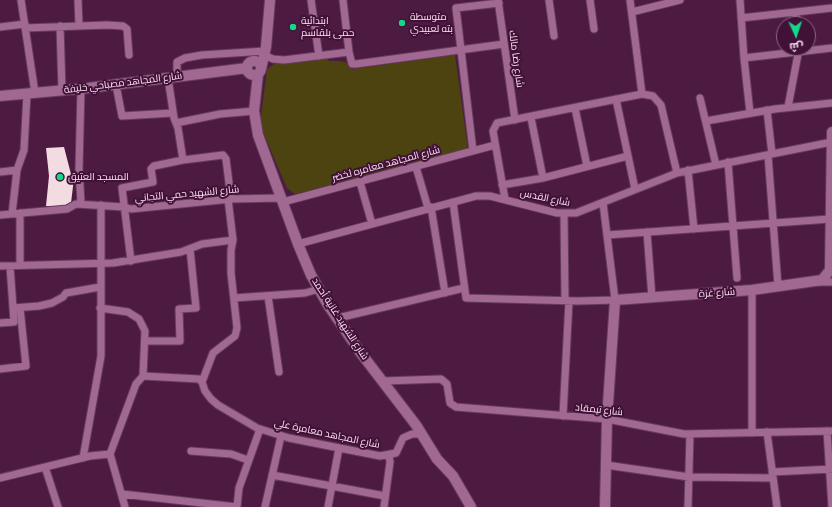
<!DOCTYPE html>
<meta charset="utf-8">
<style>
body{margin:0}
#map{position:relative;width:832px;height:507px;overflow:hidden;background:#4d1b41;font-family:"PT Sans Narrow",Cairo,sans-serif}
canvas{display:block}
.north{position:absolute;left:776px;top:16px;width:40px;height:40px;box-sizing:border-box;background:#421137;border:1px solid #8d6583;border-radius:50%;rotate:177deg;font-size:11px;font-weight:700;line-height:16px;text-align:center;color:#fee4f5}
.north::after{content:'';display:block;margin:auto;width:14px;height:18px;background:#12d98a;clip-path:polygon(50% 0,100% 100%,50% 72%,0 100%)}
</style>
<div id="map">
<canvas width="832" height="507"></canvas>
<div class="north">ش</div>
</div>
<script>
const ctx = document.querySelector('canvas').getContext('2d');
ctx.lineJoin = 'round';
function paint(path, color) {
  ctx.fillStyle = color;
  ctx.fill(path, 'evenodd');
}
function shape(rows) {
  const path = new Path2D();
  for (const r of rows) {
    if (r.length === 3) {
      path.moveTo(r[0] + r[2], r[1]);
      path.arc(r[0], r[1], r[2], 0, 2 * Math.PI);
      continue;
    }
    path.moveTo(r[0], r[1]);
    for (let i = 2; i < r.length; i += 2) path.lineTo(r[i], r[i + 1]);
  }
  return path;
}
function trace(path, color, width, dash) {
  ctx.strokeStyle = color;
  ctx.lineWidth = width;
  ctx.lineCap = dash ? 'butt' : 'round';
  ctx.setLineDash(dash || []);
  ctx.stroke(path);
}
function label(font, color, halo, rows, align = 'center') {
  ctx.font = font + ' "PT Sans Narrow",Cairo,sans-serif';
  ctx.lineWidth = 4;
  ctx.setLineDash([]);
  ctx.textBaseline = 'middle';
  ctx.strokeStyle = halo;
  ctx.fillStyle = color;
  for (const [text, x, y, turn = 0] of rows) {
    ctx.save();
    ctx.translate(x, y);
    ctx.rotate((+turn || 0) * Math.PI / 180);
    ctx.textAlign = isNaN(turn) ? turn : align;
    if (halo) ctx.strokeText(text, 0, 0);
    ctx.fillText(text, 0, 0);
    ctx.restore();
  }
}
paint(shape([
 [455,55,468,149,295,194,287,188,260,125,267,69,274,64,326,57,329,61,340,61,348,63,352,69]
]), '#4d4311');
paint(shape([
 [64,147,72,178,74,178,71,203,63,207,46,206,49,176,46,148]
]), '#f2dce2');
const street = shape([
 [21,0,35,93],
 [78,0,79,25],
 [311,0,319,56],
 [498,0,515,120],
 [549,0,554,36],
 [590,0,594,29],
 [630,0,642,94],
 [740,0,744,58,750,113],
 [632,12,680,0],
 [796,12,797,24],
 [741,18,832,8],
 [60,26,62,90],
 [0,27,25,24],
 [25,28,107,25,123,26,127,29,129,55],
 [349,52,352,64,356,64,504,44],
 [264,55,273,59,284,60,349,52,343,0],
 [744,58,832,48],
 [177,77,177,62,185,58,202,55,265,51],
 [168,78,174,118,178,128,183,160],
 [116,85,122,116,173,113],
 [700,98,716,165],
 [616,99,635,189],
 [788,107,799,49],
 [575,108,587,166],
 [767,110,772,154],
 [531,118,543,178],
 [706,121,775,109,832,103],
 [176,123,220,114,254,111],
 [473,151,456,8,499,3],
 [768,155,778,286],
 [728,162,737,278],
 [416,167,428,208],
 [688,170,694,229],
 [0,172,17,170],
 [360,182,372,224],
 [502,185,543,178,628,156],
 [505,199,493,131,497,123,642,94,653,96,661,105,677,173],
 [283,202,495,145],
 [453,202,466,298,578,301,615,300,603,203],
 [81,203,79,169,81,89],
 [431,207,445,293],
 [20,213,20,265],
 [12,214,17,170,24,150,27,94],
 [564,214,565,300],
 [0,215,67,209,76,204,124,207,131,209,231,199,281,198],
 [647,232,652,298],
 [607,235,830,219],
 [298,244,476,196,490,196,557,213,576,213,677,173,832,142],
 [131,261,122,188,153,182,151,169,154,166,183,160,223,155,226,159,231,199],
 [0,266,113,263,181,252,202,244,233,240],
 [819,282,832,282],
 [268,296,279,372],
 [234,298,305,293,319,289],
 [13,308,39,306,52,303,63,297,66,293,100,287],
 [100,308,128,312,139,319,145,331,143,376,136,384,110,454,125,507],
 [338,318,464,288],
 [0,323,14,322,10,266],
 [145,341,180,341,179,309,196,308,190,249],
 [0,369,26,366,20,308],
 [143,376,199,379,202,382,205,391,211,399,218,405,257,428,289,438,380,456,396,453,403,438,412,434,422,434],
 [383,381,441,379,447,384,450,403,456,407,607,419,684,434,832,431],
 [202,382,213,353,235,336,237,328,231,273,231,250,233,240,228,199],
 [563,416,569,301],
 [827,431,832,507],
 [767,432,777,507],
 [752,433,752,290],
 [191,451,231,454,248,460],
 [83,458,101,356,101,205],
 [606,465,689,477,773,478],
 [45,467,58,507],
 [772,472,832,469],
 [272,475,385,496],
 [0,478,90,456,110,454],
 [122,494,237,507],
 [237,507,239,488,260,429],
 [265,507,281,436],
 [328,507,339,448],
 [384,507,390,462,389,455],
 [688,507,690,434]
]);
const secondary = shape([
 [254,68,7],
 [261,69,266,47,270,0],
 [258,74,254,111,258,135,298,244,311,275,328,305,360,352,416,425,437,459,453,476,471,507],
 [0,96,88,88,247,68],
 [605,507,607,419,615,300,752,290,822,280,830,270,832,132]
]);
trace(street, '#663c5d', 9);
trace(secondary, '#663c5d', 12);
trace(street, '#a16891', 7);
trace(secondary, '#a16891', 10);
for (const [x, y, r, color] of [
 [402,23,4,"#12d98a"],
 [293,27,4,"#12d98a"],
 [60,177,4,"#12d98a"]
]) {
  const dot = new Path2D();
  dot.arc(x, y, r, 0, 2 * Math.PI);
  ctx.fillStyle = color;
  ctx.fill(dot);
  trace(dot, '#421137', 1.5);
}
label('10px', '#fee4f5', '#421137', [
 ["متوسطة",410,17],
 ["بته لعبيدي",410,29],
 ["ابتدائية",301,21],
 ["حمى بلقاسم",301,33],
 ["المسجد العتيق",68,177]
], 'left');
label('10px', '#fee4f5', '#421137', [
 ["شارع رضا مالك",516,59,82],
 ["شارع المجاهد مصباحي خليفة",123,83,-7],
 ["شارع المجاهد معامره لخضر",386,164,-15],
 ["شارع الشهيد حمي التجاني",187,194,-5],
 ["شارع القدس",545,198,12],
 ["شارع غزة",717,293,-4],
 ["شارع الشهيد غانية أحمد",340,319,57],
 ["شارع تيمقاد",599,410,6],
 ["شارع المجاهد معامرة علي",327,434,12]
]);
</script>
